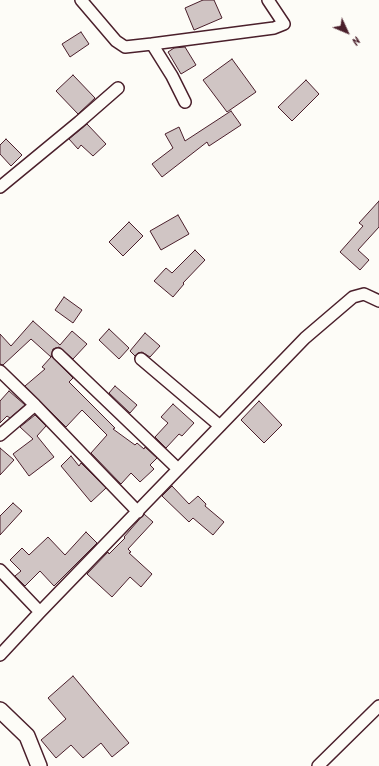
<!DOCTYPE html>
<style>
body{margin:0}
#map{position:relative;width:379px;height:766px;overflow:hidden;background:#fdfcf7;font-family:Kalam,sans-serif}
canvas{display:block}
.north{position:absolute;left:327px;top:12px;width:40px;height:40px;-webkit-text-stroke:3px #fdfcf7;paint-order:stroke;rotate:134deg;font-size:11px;font-weight:700;line-height:16px;text-align:center;color:#4a1f2b}
.north::after{content:'';display:block;margin:auto;width:14px;height:18px;background:#4a1f2b;clip-path:polygon(50% 0,100% 100%,50% 72%,0 100%)}
</style>
<div id="map">
<canvas width="379" height="766"></canvas>
<div class="north">N</div>
</div>
<script>
const ctx = document.querySelector('canvas').getContext('2d');
ctx.lineJoin = 'round';
function paint(path, color) {
  ctx.fillStyle = color;
  ctx.fill(path, 'evenodd');
}
function shape(rows) {
  const path = new Path2D();
  for (const r of rows) {
    path.moveTo(r[0], r[1]);
    for (let i = 2; i < r.length; i += 2) path.lineTo(r[i], r[i + 1]);
  }
  return path;
}
function trace(path, color, width, dash) {
  ctx.strokeStyle = color;
  ctx.lineWidth = width;
  ctx.lineCap = dash ? 'butt' : 'round';
  ctx.setLineDash(dash || []);
  ctx.stroke(path);
}
const building = shape([
 [203,0,214,0,222,18,194,30,185,8,203,0],
 [81,32,89,44,70,57,62,44,81,32],
 [185,47,196,65,181,74,168,52,174,48,185,47],
 [232,59,256,92,227,112,203,80,232,59],
 [73,75,95,98,78,114,56,91,73,75],
 [306,80,319,94,292,121,278,107,306,80],
 [231,111,241,125,209,146,207,142,162,177,152,164,173,148,165,134,179,127,185,141,231,111],
 [87,124,106,144,93,156,81,145,78,149,69,139,87,124],
 [6,139,22,155,11,166,0,154,0,145,6,139],
 [379,201,379,227,358,250,369,260,360,270,340,252,363,226,359,223,379,201],
 [178,215,189,234,161,250,150,231,178,215],
 [129,222,143,236,123,256,109,242,129,222],
 [195,250,205,260,183,283,184,284,173,297,154,281,166,268,172,273,195,250],
 [64,297,82,310,73,323,55,310,64,297],
 [33,321,60,345,72,331,87,344,73,359,59,347,53,349,51,356,73,378,69,382,115,428,113,429,135,445,137,443,144,449,145,447,157,458,150,465,154,469,140,482,131,473,121,484,91,453,107,435,82,410,66,427,25,386,45,369,42,367,51,357,31,339,3,365,0,364,0,334,11,346,33,321],
 [109,329,129,348,119,359,99,340,109,329],
 [145,333,160,346,150,357,142,352,138,353,135,356,130,351,145,333],
 [115,386,137,405,130,413,109,393,115,386],
 [9,391,25,405,10,418,7,416,0,423,0,401,9,391],
 [259,401,282,425,264,443,241,420,259,401],
 [173,404,194,423,182,436,179,434,166,448,155,437,168,423,161,417,173,404],
 [35,415,46,426,37,436,54,457,29,476,13,454,33,439,20,427,35,415],
 [0,448,14,460,0,475,0,448],
 [71,456,79,466,81,463,106,488,91,502,61,466,71,456],
 [172,486,189,504,198,496,206,504,205,506,224,522,213,535,193,518,189,522,162,496,172,486],
 [13,503,22,511,0,535,0,516,13,503],
 [144,514,153,522,128,549,131,552,129,553,152,574,141,587,130,577,112,597,87,574,108,552,109,554,125,538,124,537,144,514],
 [86,532,97,543,54,586,40,571,25,586,15,576,21,571,10,560,22,548,29,555,48,537,65,555,86,532],
 [73,676,129,743,112,757,101,743,83,758,71,745,56,758,41,740,66,719,48,698,73,676]
]);
paint(building, '#d0c5c4');
trace(building, '#4a1f2b', 1);
const street = shape([
 [81,0,116,41,125,47,152,44,172,76,185,102],
 [152,44,274,28,284,24,268,0],
 [0,187,79,122,118,88],
 [58,354,178,469],
 [141,359,220,426],
 [0,371,35,405,138,512],
 [0,435,35,405],
 [0,570,40,612],
 [0,655,40,612,305,338,353,297,364,294,379,301],
 [318,766,379,706]
]);
const secondary = shape([
 [0,710,27,736,39,766]
]);
trace(street, '#4a1f2b', 14);
trace(secondary, '#4a1f2b', 18);
trace(street, '#fdfcf7', 11);
trace(secondary, '#fdfcf7', 15);
</script>
